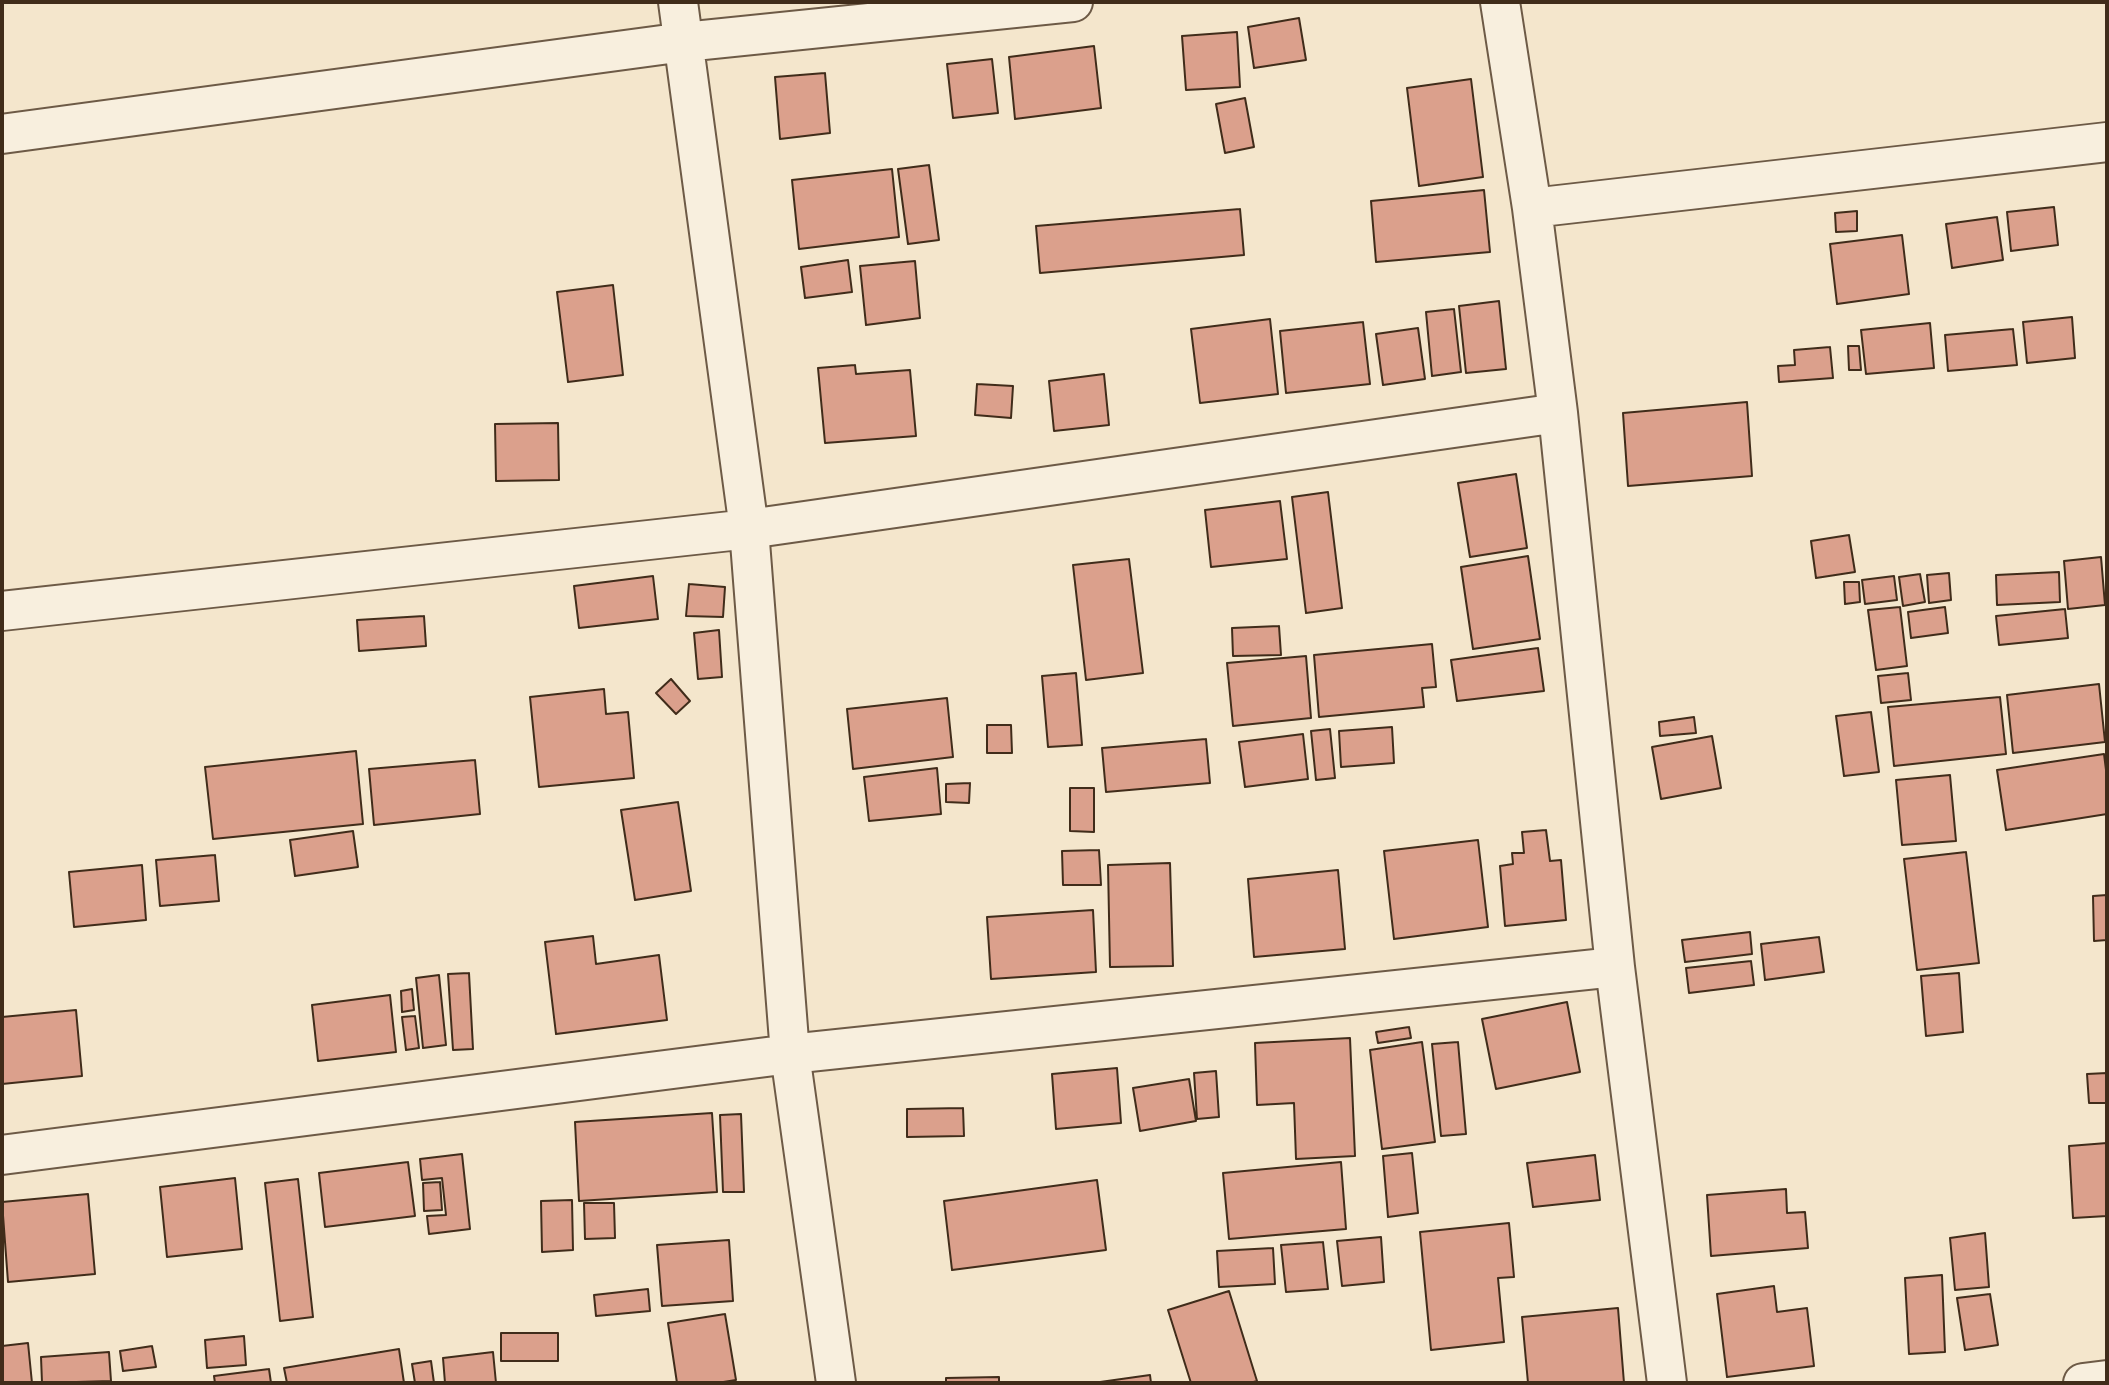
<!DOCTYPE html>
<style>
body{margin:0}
#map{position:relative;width:2109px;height:1385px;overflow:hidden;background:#f4e6cc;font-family:Alegreya,serif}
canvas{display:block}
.frame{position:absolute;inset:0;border:4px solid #402c1a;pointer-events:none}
</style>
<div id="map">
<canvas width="2109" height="1385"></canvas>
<div class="frame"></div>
</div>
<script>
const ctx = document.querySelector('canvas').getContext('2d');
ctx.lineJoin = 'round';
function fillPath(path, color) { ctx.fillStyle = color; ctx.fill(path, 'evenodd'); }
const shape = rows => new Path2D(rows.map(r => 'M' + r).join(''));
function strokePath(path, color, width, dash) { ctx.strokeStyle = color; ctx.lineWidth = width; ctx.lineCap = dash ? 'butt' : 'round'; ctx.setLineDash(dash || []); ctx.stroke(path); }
const building = shape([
 [1299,18,1306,60,1254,68,1248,27,1299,18],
 [1237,32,1240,87,1186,90,1182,36,1237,32],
 [1094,46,1101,108,1015,119,1009,57,1094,46],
 [992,59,998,113,953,118,947,64,992,59],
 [825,73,830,133,780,139,775,77,825,73],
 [1471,79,1483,177,1419,186,1407,88,1471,79],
 [1245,98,1254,147,1225,153,1216,104,1245,98],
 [929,165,939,240,908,244,898,169,929,165],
 [892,169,899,237,799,249,792,180,892,169],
 [1484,190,1490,252,1376,262,1371,201,1484,190],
 [2054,207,2058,245,2011,251,2007,212,2054,207],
 [1240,209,1244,255,1040,273,1036,226,1240,209],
 [1857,211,1857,231,1836,232,1835,213,1857,211],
 [1997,217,2003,260,1952,268,1946,224,1997,217],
 [1902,235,1909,294,1837,304,1830,244,1902,235],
 [848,260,852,292,805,298,801,267,848,260],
 [915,261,920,318,866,325,860,266,915,261],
 [613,285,623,375,568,382,557,292,613,285],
 [1499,301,1506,369,1466,373,1459,306,1499,301],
 [1454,309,1461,372,1432,376,1426,312,1454,309],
 [2072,317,2075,358,2027,363,2023,322,2072,317],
 [1270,319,1278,394,1200,403,1191,329,1270,319],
 [1363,322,1370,384,1286,393,1280,331,1363,322],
 [1930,323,1934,368,1866,374,1861,330,1930,323],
 [1418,328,1425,379,1383,385,1376,334,1418,328],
 [2013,329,2017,365,1948,371,1945,335,2013,329],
 [1848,346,1859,346,1861,370,1849,370,1848,346],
 [1830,347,1833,378,1779,382,1778,366,1795,365,1794,350,1830,347],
 [855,365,856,374,910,370,916,436,825,443,818,368,855,365],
 [1104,374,1109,425,1054,431,1049,381,1104,374],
 [977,384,1013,386,1011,418,975,415,977,384],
 [1747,402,1752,476,1628,486,1623,413,1747,402],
 [558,423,559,480,496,481,495,424,558,423],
 [1516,474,1527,548,1470,557,1458,483,1516,474],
 [1328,492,1342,608,1306,613,1292,497,1328,492],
 [1280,501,1287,559,1211,567,1205,510,1280,501],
 [1849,535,1855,572,1816,578,1811,541,1849,535],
 [1528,556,1540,639,1473,649,1461,567,1528,556],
 [2101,557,2105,605,2068,609,2064,561,2101,557],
 [1129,559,1143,673,1086,680,1073,565,1129,559],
 [2059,572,2060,602,1997,605,1996,575,2059,572],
 [1949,573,1951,600,1929,603,1927,575,1949,573],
 [1920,574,1925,602,1903,606,1899,577,1920,574],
 [653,576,658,619,579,628,574,586,653,576],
 [1894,576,1897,600,1865,604,1862,580,1894,576],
 [1844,582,1859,582,1860,602,1845,604,1844,582],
 [689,584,725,587,723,617,686,616,689,584],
 [1900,607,1907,666,1876,670,1868,610,1900,607],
 [1945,607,1948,633,1911,638,1908,612,1945,607],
 [2065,609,2068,638,1999,645,1996,616,2065,609],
 [424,616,426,646,359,651,357,620,424,616],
 [1279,626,1281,655,1233,656,1232,628,1279,626],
 [719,630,722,677,698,679,694,633,719,630],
 [1432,644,1436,687,1422,688,1424,707,1319,717,1314,655,1432,644],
 [1538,648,1544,691,1457,701,1451,660,1538,648],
 [1306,656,1311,718,1233,726,1227,663,1306,656],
 [1076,673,1082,745,1048,747,1042,676,1076,673],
 [1908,673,1911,700,1881,703,1878,676,1908,673],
 [671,679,690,701,676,714,656,693,671,679],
 [2099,684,2105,742,2013,753,2007,695,2099,684],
 [604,689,606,714,628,712,634,778,539,787,530,697,604,689],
 [2000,697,2006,754,1894,766,1888,707,2000,697],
 [947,698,953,757,853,769,847,709,947,698],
 [1871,712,1879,772,1844,776,1836,716,1871,712],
 [1694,717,1696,733,1660,736,1659,722,1694,717],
 [987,725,1011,725,1012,753,987,753,987,725],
 [1392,727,1394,763,1341,767,1339,731,1392,727],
 [1330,729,1335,778,1316,780,1311,731,1330,729],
 [1303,734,1308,779,1245,787,1239,742,1303,734],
 [1712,736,1721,788,1661,799,1652,747,1712,736],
 [1206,739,1210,783,1106,792,1102,748,1206,739],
 [356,751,363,824,213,839,205,767,356,751],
 [2104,754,2107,778,2107,814,2006,830,1997,770,2104,754],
 [475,760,480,814,374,825,369,769,475,760],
 [937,768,941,814,869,821,864,777,937,768],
 [1950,775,1956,841,1902,845,1896,780,1950,775],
 [970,783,969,803,946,802,946,784,970,783],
 [1070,788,1094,788,1094,832,1070,831,1070,788],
 [678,802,691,891,635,900,621,810,678,802],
 [1546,830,1550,861,1561,860,1566,920,1505,926,1500,866,1513,864,1512,853,1524,853,1522,832,1546,830],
 [353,831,358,867,295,876,290,840,353,831],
 [1478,840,1488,927,1394,939,1384,851,1478,840],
 [1099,850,1101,885,1063,885,1062,851,1099,850],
 [1966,852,1979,963,1917,970,1904,859,1966,852],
 [215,855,219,901,160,906,156,860,215,855],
 [1170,863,1173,966,1110,967,1108,865,1170,863],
 [142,865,146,920,74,927,69,872,142,865],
 [1338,870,1345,949,1254,957,1248,879,1338,870],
 [2107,895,2107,940,2094,941,2093,896,2107,895],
 [1093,910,1096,972,991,979,987,917,1093,910],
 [1750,932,1752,954,1685,962,1682,940,1750,932],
 [593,936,596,964,659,955,667,1020,556,1034,545,942,593,936],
 [1819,937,1824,972,1765,980,1761,944,1819,937],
 [1751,961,1754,985,1689,993,1686,968,1751,961],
 [469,973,473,1049,453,1050,448,974,469,973],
 [1959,973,1963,1032,1926,1036,1921,976,1959,973],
 [439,975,446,1045,423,1048,416,978,439,975],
 [412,989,414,1010,402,1012,401,991,412,989],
 [390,995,396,1052,318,1061,312,1005,390,995],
 [1567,1002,1580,1072,1496,1089,1482,1019,1567,1002],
 [76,1010,82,1076,2,1084,2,1017,76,1010],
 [415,1016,419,1048,406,1050,402,1017,415,1016],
 [1409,1027,1411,1038,1378,1043,1376,1032,1409,1027],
 [1350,1038,1355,1156,1296,1159,1294,1103,1257,1105,1255,1043,1350,1038],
 [1422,1042,1435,1142,1382,1149,1370,1050,1422,1042],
 [1458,1042,1466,1134,1441,1136,1432,1044,1458,1042],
 [1117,1068,1121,1123,1056,1129,1052,1074,1117,1068],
 [1216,1071,1219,1117,1197,1119,1194,1073,1216,1071],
 [2107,1073,2107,1103,2089,1103,2087,1074,2107,1073],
 [1189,1079,1196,1121,1140,1131,1133,1088,1189,1079],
 [963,1108,964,1136,907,1137,907,1109,963,1108],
 [712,1113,717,1192,579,1201,575,1122,712,1113],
 [741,1114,744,1192,723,1192,720,1115,741,1114],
 [2107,1143,2107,1216,2073,1218,2069,1146,2107,1143],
 [1412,1153,1418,1213,1388,1217,1383,1156,1412,1153],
 [462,1154,470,1229,429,1234,427,1216,446,1215,442,1178,422,1180,420,1159,462,1154],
 [1595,1155,1600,1200,1533,1207,1527,1163,1595,1155],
 [408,1162,415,1216,325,1227,319,1173,408,1162],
 [1341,1162,1346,1229,1229,1239,1223,1173,1341,1162],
 [235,1178,242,1249,167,1257,160,1187,235,1178],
 [298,1179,313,1317,280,1321,265,1183,298,1179],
 [1097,1180,1106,1250,952,1270,944,1201,1097,1180],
 [440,1182,442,1210,424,1211,423,1183,440,1182],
 [1786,1189,1787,1213,1805,1212,1808,1248,1711,1256,1707,1195,1786,1189],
 [88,1194,95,1274,8,1282,2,1202,88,1194],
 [572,1200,573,1250,542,1252,541,1201,572,1200],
 [584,1203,614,1203,615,1238,585,1239,584,1203],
 [1509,1223,1514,1277,1498,1278,1504,1342,1431,1350,1420,1232,1509,1223],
 [1985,1233,1989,1287,1955,1290,1950,1238,1985,1233],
 [1381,1237,1384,1282,1342,1286,1337,1241,1381,1237],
 [729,1240,733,1301,662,1306,657,1245,729,1240],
 [1323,1242,1328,1289,1286,1292,1281,1245,1323,1242],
 [1273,1248,1275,1284,1219,1287,1217,1251,1273,1248],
 [1942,1275,1945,1352,1909,1354,1905,1278,1942,1275],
 [1774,1286,1777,1312,1807,1308,1814,1366,1727,1377,1717,1294,1774,1286],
 [648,1289,650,1311,596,1316,594,1295,648,1289],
 [1229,1291,1257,1381,1250,1383,1191,1383,1168,1310,1229,1291],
 [1990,1294,1998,1345,1965,1350,1957,1298,1990,1294],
 [1618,1308,1624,1383,1528,1383,1522,1317,1618,1308],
 [725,1314,736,1380,717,1383,677,1383,668,1323,725,1314],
 [501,1333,558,1333,558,1361,501,1361,501,1333],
 [244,1336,246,1365,207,1368,205,1340,244,1336],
 [28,1343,32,1383,2,1383,2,1346,28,1343],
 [152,1346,156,1367,123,1371,120,1351,152,1346],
 [399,1349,404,1383,287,1383,284,1368,399,1349],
 [109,1352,111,1381,42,1383,41,1357,109,1352],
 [493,1352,496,1383,445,1383,443,1358,493,1352],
 [431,1361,434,1383,415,1383,412,1364,431,1361],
 [269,1369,271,1383,215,1383,214,1376,269,1369],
 [1150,1375,1151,1383,1093,1383,1150,1375],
 [999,1377,999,1383,946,1383,946,1378,999,1377]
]);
fillPath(building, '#dba08c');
strokePath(building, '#402c1a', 2);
const street = shape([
 [678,2,749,529,790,1054,836,1383],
 [1500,2,1532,208,1558,413,1615,967,1667,1383],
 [2,134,684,42,1073,2],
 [1532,208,2107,142],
 [2,611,749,529,1558,413],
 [2,1155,790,1054,1615,967],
 [2083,1383,2107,1380]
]);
strokePath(street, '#6d5a46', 42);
strokePath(street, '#f8efde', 38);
</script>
